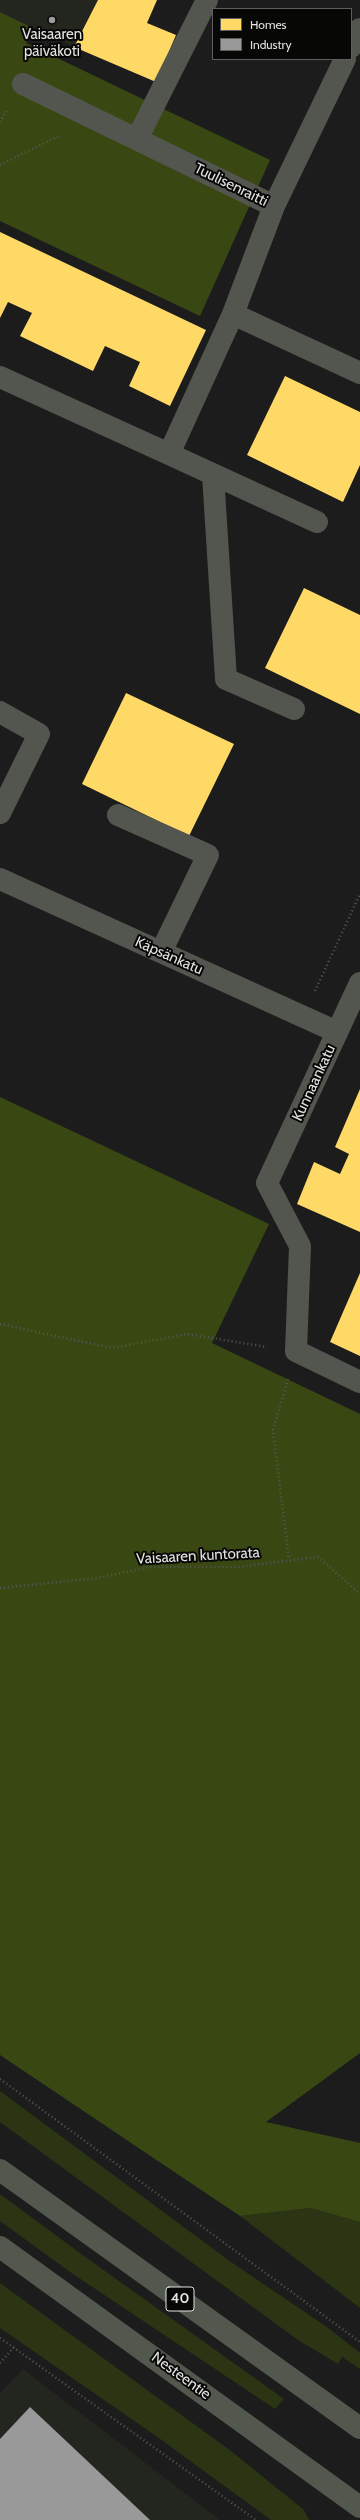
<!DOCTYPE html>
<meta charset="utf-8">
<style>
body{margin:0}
#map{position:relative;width:360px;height:2520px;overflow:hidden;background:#1c1c1c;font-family:Cabin,sans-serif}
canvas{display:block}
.legend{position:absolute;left:212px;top:8px;width:140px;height:52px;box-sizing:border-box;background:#070706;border:1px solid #5f5f5e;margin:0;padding:5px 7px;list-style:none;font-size:12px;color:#e2e3e1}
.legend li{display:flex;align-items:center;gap:8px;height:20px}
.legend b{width:20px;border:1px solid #5f5f5e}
</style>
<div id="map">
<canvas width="360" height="2520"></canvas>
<ul class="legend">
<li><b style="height:11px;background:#ffd966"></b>Homes</li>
<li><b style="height:11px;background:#999"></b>Industry</li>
</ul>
</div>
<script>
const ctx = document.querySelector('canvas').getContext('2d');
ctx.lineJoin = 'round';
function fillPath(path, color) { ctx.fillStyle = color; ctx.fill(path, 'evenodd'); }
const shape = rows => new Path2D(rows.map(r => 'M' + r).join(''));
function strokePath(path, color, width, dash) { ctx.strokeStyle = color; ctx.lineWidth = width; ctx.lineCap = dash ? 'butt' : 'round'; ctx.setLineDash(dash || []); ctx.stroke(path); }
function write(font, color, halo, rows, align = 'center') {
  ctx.font = font + ' Cabin,sans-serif'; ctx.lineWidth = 4; ctx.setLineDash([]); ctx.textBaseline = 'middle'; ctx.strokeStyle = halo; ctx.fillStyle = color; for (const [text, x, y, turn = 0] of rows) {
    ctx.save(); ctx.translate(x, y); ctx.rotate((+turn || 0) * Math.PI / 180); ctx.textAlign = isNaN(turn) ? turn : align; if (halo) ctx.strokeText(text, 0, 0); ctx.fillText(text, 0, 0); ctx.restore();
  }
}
fillPath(shape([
 [0,0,98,0,74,47,0,12],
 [23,2369,220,2520,0,2520,0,2393]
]), '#23261f');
fillPath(shape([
 [0,2091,231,2262,327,2327,360,2353,360,2369,342,2357,338,2364,298,2340,0,2122],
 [0,2194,84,2256,284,2399,275,2409,70,2272,0,2221],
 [310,2208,360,2222,360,2308,240,2216],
 [0,2283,231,2451,304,2510,309,2520,271,2520,156,2436,0,2328]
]), '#2b3513');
fillPath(shape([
 [0,12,33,28,26,43,270,160,200,316,0,221],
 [0,1097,269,1224,212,1343,360,1414,360,2053,266,2122,360,2143,360,2222,310,2208,240,2216,0,2055]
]), '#394813');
fillPath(shape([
 [98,0,157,0,147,23,176,35,156,82,74,47],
 [0,232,206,330,170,406,129,386,140,362,105,346,93,371,20,336,32,313,8,302,0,318],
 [285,376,360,412,360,465,343,502,247,455],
 [304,588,360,615,360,714,265,668],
 [126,693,234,744,189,836,82,784],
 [360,1089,360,1232,297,1204,314,1162,340,1174,349,1154,335,1147],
 [360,1273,360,1356,330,1342]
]), '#ffd966');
fillPath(shape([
 [30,2407,150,2520,0,2520,0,2439]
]), '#999');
strokePath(shape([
 [0,122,8,108],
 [0,165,61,135],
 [315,991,360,894],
 [0,1324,112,1348,187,1334,267,1347],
 [288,1379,273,1430,289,1560],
 [0,1588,97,1578,150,1567,239,1567,318,1557,360,1594],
 [0,2079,360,2342],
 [0,2338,256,2520],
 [0,2363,14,2347]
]), '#575854', 2.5, [1, 3]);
strokePath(shape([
 [351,47,360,29],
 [345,59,274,206,233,314,360,373],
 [23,84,274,206],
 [137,139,207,0],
 [0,377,169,454,233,314],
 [169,454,317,522],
 [213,475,226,679,294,709],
 [0,712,39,734,0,813],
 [118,815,208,855,161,952],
 [0,879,337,1032],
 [360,983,267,1183,300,1246,296,1351,360,1382]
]), '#53564f', 22);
strokePath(shape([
 [0,2170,360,2428],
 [0,2247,360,2507]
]), '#53584f', 22);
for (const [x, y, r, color] of [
 [52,20,4,"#9d9d9c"]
]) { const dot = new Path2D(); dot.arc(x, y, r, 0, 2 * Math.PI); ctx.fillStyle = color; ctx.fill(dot); strokePath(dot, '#070706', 1.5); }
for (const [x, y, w] of [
 [180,2299,28]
]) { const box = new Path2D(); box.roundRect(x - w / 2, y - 12, w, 24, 3); ctx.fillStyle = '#070706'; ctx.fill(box); strokePath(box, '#e2e3e1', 1); }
write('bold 14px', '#e2e3e1', null, [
 ["40",180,2299]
]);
write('15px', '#e2e3e1', '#070706', [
 ["Vaisaaren",52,35],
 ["päiväkoti",52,52]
]);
write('15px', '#e2e3e1', '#070706', [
 ["Tuulisenraitti",231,185,26],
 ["Käpsänkatu",169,956,24],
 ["Kunnaankatu",314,1083,-65],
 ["Vaisaaren kuntorata",198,1556,-3],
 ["Nesteentie",181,2376,36]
]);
</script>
